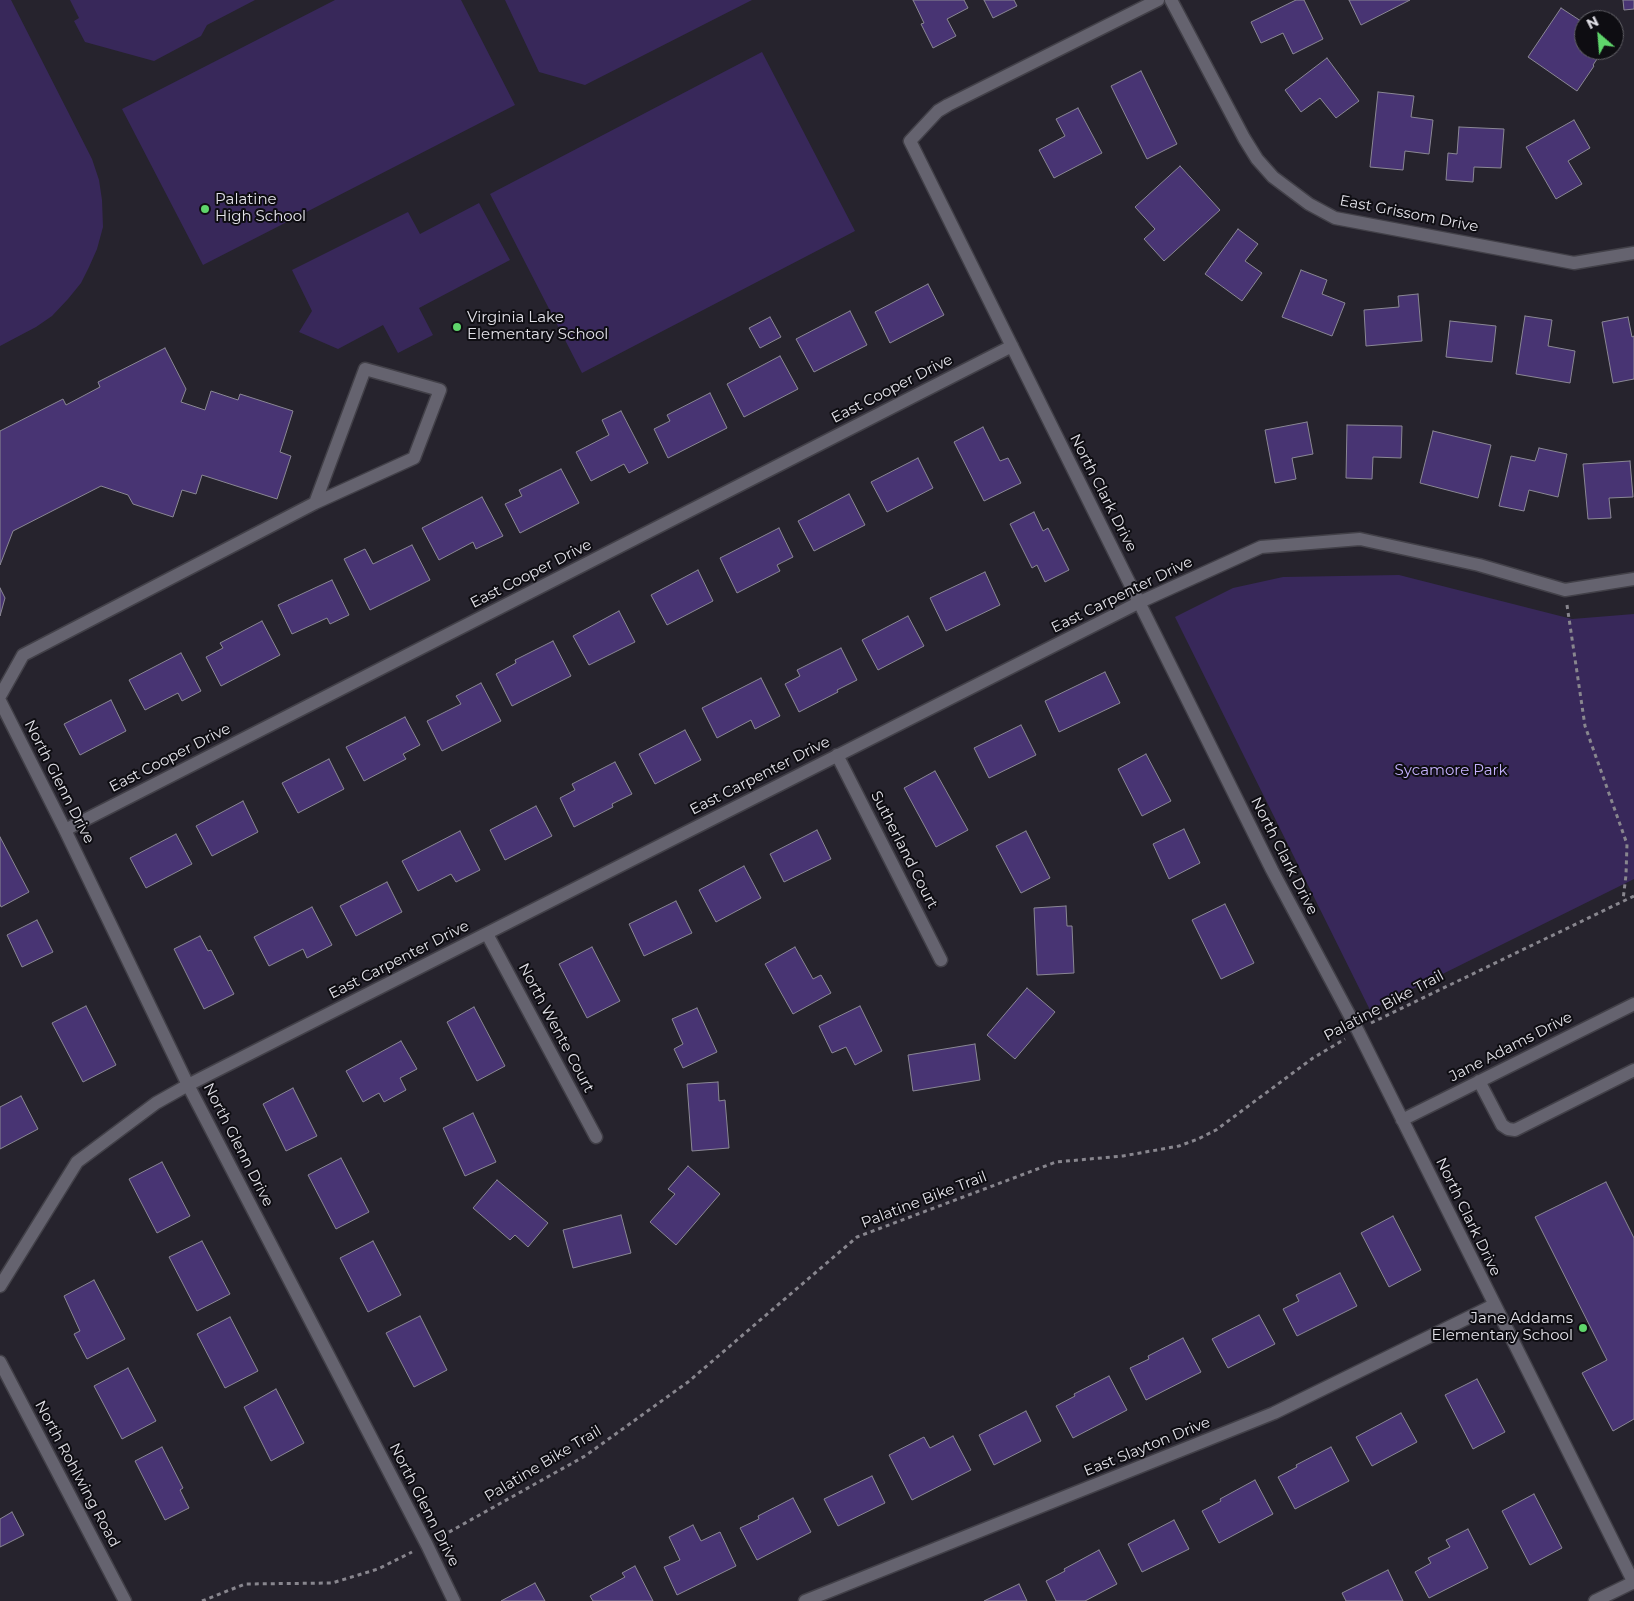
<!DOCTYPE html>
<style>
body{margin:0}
#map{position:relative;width:1634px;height:1601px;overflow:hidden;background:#26232d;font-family:Montserrat,sans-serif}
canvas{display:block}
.north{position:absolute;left:1574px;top:10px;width:50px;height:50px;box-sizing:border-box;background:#0e0d12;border:1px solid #636268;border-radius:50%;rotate:333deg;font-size:14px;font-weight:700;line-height:20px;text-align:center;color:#e2e1e8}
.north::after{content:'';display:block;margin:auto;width:18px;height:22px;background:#5fd56b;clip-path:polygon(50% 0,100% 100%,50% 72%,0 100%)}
</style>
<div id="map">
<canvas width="1634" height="1601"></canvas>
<div class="north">N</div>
</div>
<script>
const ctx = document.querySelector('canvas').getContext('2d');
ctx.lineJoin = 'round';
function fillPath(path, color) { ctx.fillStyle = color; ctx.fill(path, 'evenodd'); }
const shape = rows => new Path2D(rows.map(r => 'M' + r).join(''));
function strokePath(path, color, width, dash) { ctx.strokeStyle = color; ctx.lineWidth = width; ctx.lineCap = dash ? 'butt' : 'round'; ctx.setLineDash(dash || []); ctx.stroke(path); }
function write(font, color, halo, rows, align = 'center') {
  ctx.font = font + ' Montserrat,sans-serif'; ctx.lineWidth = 4; ctx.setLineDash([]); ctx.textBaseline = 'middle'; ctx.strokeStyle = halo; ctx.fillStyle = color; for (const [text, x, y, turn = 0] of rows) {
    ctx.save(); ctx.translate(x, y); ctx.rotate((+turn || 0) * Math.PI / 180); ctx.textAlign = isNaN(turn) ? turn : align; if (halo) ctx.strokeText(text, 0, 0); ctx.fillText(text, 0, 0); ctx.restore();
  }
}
fillPath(shape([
 [0,0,11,0,92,159,99,180,102,200,103,227,97,249,89,267,81,283,68,299,52,316,36,327,0,346],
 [70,0,255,0,207,25,201,36,154,61,85,42,74,21,79,18],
 [335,0,461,0,515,105,203,265,122,109],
 [505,0,752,0,585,85,539,72],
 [762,52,855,231,582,373,490,194],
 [479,203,510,260,419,308,433,335,398,353,383,325,338,349,299,332,312,311,292,270,408,212,420,234],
 [1399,575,1572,619,1634,614,1634,879,1370,1010,1175,617,1233,588,1283,577]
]), '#38285a');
const building = shape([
 [913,0,964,0,968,8,947,19,956,36,933,48,921,24,924,23,913,0],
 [984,0,1014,0,1017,6,993,18,984,0],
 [1296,0,1304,0,1323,39,1293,54,1283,33,1261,43,1251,22,1296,0],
 [1349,0,1410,0,1361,25,1349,0],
 [1623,0,1634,0,1634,9,1624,10,1623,0],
 [1561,8,1584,23,1584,50,1603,50,1593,65,1594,66,1577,91,1528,57,1561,8],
 [1327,58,1359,101,1336,118,1320,98,1301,112,1285,90,1327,58],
 [1141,71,1177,144,1147,159,1111,86,1141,71],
 [1378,92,1414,96,1411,117,1433,120,1429,154,1405,151,1403,170,1370,167,1378,92],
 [1078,108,1102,153,1054,178,1039,150,1065,136,1056,119,1078,108],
 [1574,120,1590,148,1568,161,1582,184,1556,199,1526,147,1574,120],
 [1459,127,1504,129,1501,168,1474,167,1473,182,1446,180,1448,153,1457,154,1459,127],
 [1180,166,1220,210,1164,261,1144,239,1155,229,1135,207,1180,166],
 [1238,229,1258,244,1245,261,1262,273,1242,301,1205,274,1238,229],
 [1301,270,1327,280,1322,294,1345,303,1332,336,1282,317,1301,270],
 [928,284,944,315,890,343,875,312,928,284],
 [1418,294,1422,341,1366,346,1364,310,1399,307,1398,296,1418,294],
 [850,311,867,345,814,372,796,339,850,311],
 [1525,316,1552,320,1548,346,1575,351,1570,383,1516,374,1525,316],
 [770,317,781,337,760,348,749,328,770,317],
 [1628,317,1632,337,1634,336,1634,379,1613,383,1602,322,1628,317],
 [1450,321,1496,326,1492,362,1446,357,1450,321],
 [165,348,186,389,181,402,205,410,211,391,238,400,240,394,293,411,280,452,291,456,277,499,202,475,196,494,182,490,173,517,133,504,128,495,101,486,13,531,0,565,0,431,63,399,66,405,100,387,98,382,165,348],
 [780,356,798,389,744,417,727,384,780,356],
 [710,393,727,428,668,458,654,429,670,421,667,415,710,393],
 [621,411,648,463,629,473,624,464,591,481,576,452,609,435,602,420,621,411],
 [1307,422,1313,454,1292,458,1296,479,1275,483,1265,430,1307,422],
 [1347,425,1402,426,1401,458,1373,457,1372,479,1346,478,1347,425],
 [983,427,1000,461,1008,458,1021,483,984,501,954,442,983,427],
 [1433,431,1491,445,1478,498,1420,483,1433,431],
 [1539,448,1567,454,1558,497,1529,490,1524,511,1499,506,1511,456,1535,461,1539,448],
 [918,458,933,488,887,512,871,482,918,458],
 [1630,461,1633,497,1609,498,1611,518,1588,519,1583,464,1630,461],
 [561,469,579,503,520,533,505,504,522,496,519,490,561,469],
 [849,494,865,525,814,551,798,521,849,494],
 [482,497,503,536,476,549,473,542,439,560,422,528,482,497],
 [1034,512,1043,531,1048,528,1069,570,1045,582,1037,565,1032,568,1010,524,1034,512],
 [779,528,793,557,777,565,780,571,737,593,720,558,779,528],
 [412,545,430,580,370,610,344,559,365,549,373,564,412,545],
 [698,570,713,601,667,625,651,595,698,570],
 [985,572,1000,605,946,631,930,598,985,572],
 [332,580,349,615,330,624,327,618,292,634,278,605,332,580],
 [0,588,5,598,0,616,0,588],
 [619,611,635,642,589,665,573,636,619,611],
 [908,616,924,646,878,670,862,640,908,616],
 [262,621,280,655,221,686,206,657,223,648,220,643,262,621],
 [553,641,571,676,512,706,496,674,516,663,515,660,553,641],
 [841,648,857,680,837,690,838,692,799,712,785,684,800,676,797,670,841,648],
 [181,653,201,691,182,701,178,693,145,710,129,680,181,653],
 [1105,672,1120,703,1059,732,1045,701,1105,672],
 [761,678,780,716,755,729,751,720,717,738,702,708,761,678],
 [481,683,501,721,442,751,427,721,461,704,456,696,481,683],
 [111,700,126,731,80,755,64,724,111,700],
 [405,717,420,745,403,754,406,759,364,781,346,747,405,717],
 [1021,725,1036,755,989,778,974,748,1021,725],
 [685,730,701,760,655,784,639,754,685,730],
 [1146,754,1171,801,1142,816,1118,769,1146,754],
 [329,759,344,789,298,813,282,783,329,759],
 [615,762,632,794,612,804,613,807,574,827,560,798,575,790,572,784,615,762],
 [935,771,968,830,936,847,904,788,935,771],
 [243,801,258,832,212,856,196,826,243,801],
 [536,806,552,836,505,860,490,830,536,806],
 [1184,829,1200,863,1169,879,1153,844,1184,829],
 [817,830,831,859,784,882,770,854,817,830],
 [460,831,480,870,456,882,451,874,418,891,402,861,460,831],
 [1026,831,1050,878,1021,893,996,846,1026,831],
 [176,834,192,864,146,888,130,858,176,834],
 [0,837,29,892,1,907,0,904,0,837],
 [744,866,761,898,716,922,699,890,744,866],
 [387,882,402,912,356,936,340,906,387,882],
 [676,901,692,933,644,956,629,924,676,901],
 [1225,904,1254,963,1221,979,1192,920,1225,904],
 [1066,906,1067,926,1072,926,1074,973,1037,975,1034,908,1066,906],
 [312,907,332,945,307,958,303,949,269,966,254,937,312,907],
 [37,920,53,952,22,967,7,935,37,920],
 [200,936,208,951,211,950,234,994,204,1009,174,949,200,936],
 [592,947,620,1001,587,1018,559,964,592,947],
 [795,947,813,979,821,975,831,993,793,1014,765,964,795,947],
 [1027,988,1055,1012,1015,1059,987,1035,1027,988],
 [86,1006,116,1065,83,1082,52,1023,86,1006],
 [860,1006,882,1051,855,1065,846,1047,832,1053,819,1026,860,1006],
 [474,1007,505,1066,477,1081,447,1022,474,1007],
 [697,1008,717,1052,683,1068,674,1049,683,1044,672,1019,697,1008],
 [401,1041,417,1069,400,1078,406,1090,384,1102,379,1093,363,1102,346,1071,401,1041],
 [975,1044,980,1080,913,1091,908,1055,975,1044],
 [718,1082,719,1101,725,1100,729,1148,692,1151,687,1084,718,1082],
 [293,1088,317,1136,286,1151,263,1104,293,1088],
 [21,1096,38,1129,0,1149,0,1107,21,1096],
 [473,1113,496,1162,465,1176,443,1128,473,1113],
 [341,1158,369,1212,336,1229,308,1175,341,1158],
 [162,1162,190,1216,157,1233,129,1179,162,1162],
 [688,1166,720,1194,676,1245,650,1222,675,1194,668,1189,688,1166],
 [497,1180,548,1223,528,1247,515,1235,510,1240,473,1208,497,1180],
 [1606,1182,1634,1238,1634,1419,1613,1431,1582,1373,1607,1360,1535,1217,1606,1182],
 [621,1215,631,1253,573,1268,563,1230,621,1215],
 [1393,1216,1421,1270,1389,1287,1361,1233,1393,1216],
 [202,1241,230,1294,197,1311,169,1257,202,1241],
 [373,1241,401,1295,368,1312,340,1258,373,1241],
 [1340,1273,1357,1306,1297,1336,1283,1309,1299,1301,1296,1295,1340,1273],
 [94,1280,125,1339,87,1359,74,1334,80,1331,64,1296,94,1280],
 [1259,1315,1275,1344,1228,1368,1212,1339,1259,1315],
 [420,1316,447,1370,414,1387,386,1333,420,1316],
 [230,1317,258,1371,225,1388,197,1334,230,1317],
 [1183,1338,1201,1372,1146,1400,1130,1368,1149,1359,1148,1356,1183,1338],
 [128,1368,156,1421,122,1439,94,1386,128,1368],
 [1109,1376,1127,1410,1073,1438,1056,1406,1075,1396,1074,1394,1109,1376],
 [1477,1379,1505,1432,1473,1449,1445,1395,1477,1379],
 [276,1389,304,1443,271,1461,244,1407,276,1389],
 [1026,1411,1041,1441,994,1465,979,1435,1026,1411],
 [1401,1413,1417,1442,1372,1466,1356,1437,1401,1413],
 [953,1436,971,1470,912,1500,889,1455,924,1437,930,1448,953,1436],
 [162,1447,183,1488,180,1490,189,1508,165,1520,135,1461,162,1447],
 [1331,1447,1349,1481,1295,1509,1278,1477,1297,1467,1296,1465,1331,1447],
 [872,1476,885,1503,838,1526,824,1499,872,1476],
 [1255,1480,1273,1514,1219,1543,1202,1511,1221,1501,1220,1499,1255,1480],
 [1534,1494,1562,1548,1530,1565,1502,1511,1534,1494],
 [793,1498,811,1532,757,1560,740,1528,759,1519,758,1516,793,1498],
 [12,1512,24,1535,0,1547,0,1519,12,1512],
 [1174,1520,1189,1549,1142,1572,1128,1544,1174,1520],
 [693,1525,701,1541,720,1532,736,1566,677,1595,664,1567,680,1560,669,1537,693,1525],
 [1468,1529,1488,1568,1429,1598,1415,1572,1431,1563,1428,1558,1450,1547,1446,1540,1468,1529],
 [1099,1550,1117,1584,1085,1601,1056,1601,1046,1581,1065,1571,1064,1569,1099,1550],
 [635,1566,653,1601,593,1601,590,1596,625,1577,622,1573,635,1566],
 [1388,1570,1403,1601,1346,1601,1342,1593,1388,1570],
 [535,1583,545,1601,501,1601,535,1583],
 [1019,1584,1027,1601,984,1601,1019,1584]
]);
fillPath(building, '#483473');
strokePath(building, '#8a8794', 1);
const minor = shape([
 [1158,0,948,105,938,111,910,141,1272,870,1358,1031,1634,1583],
 [1171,0,1244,138,1257,159,1273,177,1309,204,1335,218,1574,263,1634,253],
 [0,696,23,655,315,503,414,458,440,390,365,369,315,503],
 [0,701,65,830,188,1085,427,1545,454,1601],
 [837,755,941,960],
 [65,830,1012,346],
 [487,934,596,1137],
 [1479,1081,1502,1125,1508,1129,1515,1130,1634,1070],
 [1402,1120,1634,1004],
 [0,1286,77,1162,156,1103,188,1085,1140,602,1261,547,1360,539,1479,565,1565,590,1634,579],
 [0,1362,125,1601],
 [805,1601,1274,1413,1494,1305],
 [1595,1601,1634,1582]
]);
strokePath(minor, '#424048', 15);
strokePath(shape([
 [1567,605,1585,726,1627,844,1626,875,1623,900],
 [1371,1023,1634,896],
 [442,1536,585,1456,688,1382,857,1237,1056,1162,1123,1156,1179,1146,1198,1139,1216,1130,1313,1058,1345,1039],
 [202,1601,245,1584,332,1583,378,1569,412,1552]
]), '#88868e', 3, [4, 4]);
strokePath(minor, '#65636f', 12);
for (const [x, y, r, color] of [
 [205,209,5,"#5fd56b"],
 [457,327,5,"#5fd56b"],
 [1583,1328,5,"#5fd56b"]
]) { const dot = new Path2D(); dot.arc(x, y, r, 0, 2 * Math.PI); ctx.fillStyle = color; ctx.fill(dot); strokePath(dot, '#0e0d12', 2); }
write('15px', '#e2e1e8', '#0e0d12', [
 ["Palatine",215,200],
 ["High School",215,217],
 ["Virginia Lake",467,318],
 ["Elementary School",467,335],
 ["Jane Addams",1573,1319,"right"],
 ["Elementary School",1573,1336,"right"]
], 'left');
write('15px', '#e2e1e8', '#0e0d12', [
 ["East Grissom Drive",1409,214,11],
 ["East Cooper Drive",892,389,-27],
 ["North Clark Drive",1103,493,63],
 ["East Cooper Drive",531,574,-27],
 ["East Carpenter Drive",1122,595,-26],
 ["East Cooper Drive",170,758,-27],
 ["East Carpenter Drive",760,776,-27],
 ["North Glenn Drive",59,782,63],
 ["Sutherland Court",904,850,63],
 ["North Clark Drive",1284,856,63],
 ["East Carpenter Drive",399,960,-27],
 ["Palatine Bike Trail",1384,1006,-28],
 ["North Wente Court",556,1028,62],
 ["Jane Adams Drive",1511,1047,-27],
 ["North Glenn Drive",238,1145,63],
 ["Palatine Bike Trail",924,1200,-21],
 ["North Clark Drive",1468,1217,64],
 ["East Slayton Drive",1147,1447,-22],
 ["Palatine Bike Trail",543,1464,-31],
 ["North Rohlwing Road",77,1474,62],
 ["North Glenn Drive",424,1505,63]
]);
write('15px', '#c5b1fd', '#0e0d12', [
 ["Sycamore Park",1451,771]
]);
</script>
